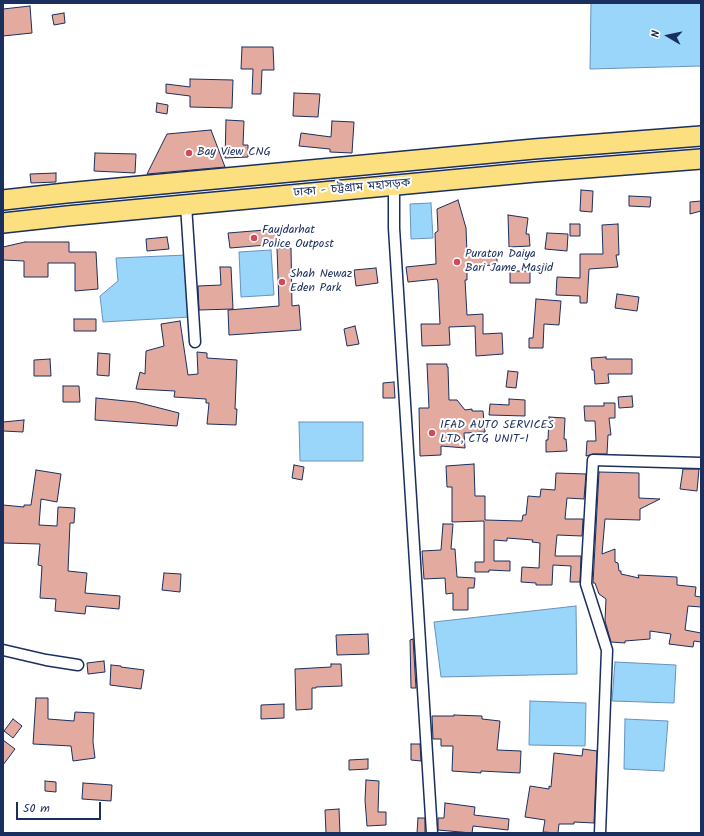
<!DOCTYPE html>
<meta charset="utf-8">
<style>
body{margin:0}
#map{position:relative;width:704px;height:836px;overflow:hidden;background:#fff;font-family:Kalam,sans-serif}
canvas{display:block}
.frame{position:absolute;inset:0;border:4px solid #1b2f5e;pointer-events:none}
.north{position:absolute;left:648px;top:16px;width:40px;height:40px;-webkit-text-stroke:3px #fff;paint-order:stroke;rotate:279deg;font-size:11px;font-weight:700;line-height:16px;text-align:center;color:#1b2f5e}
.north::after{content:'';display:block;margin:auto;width:14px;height:18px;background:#1b2f5e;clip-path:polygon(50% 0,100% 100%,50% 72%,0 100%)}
.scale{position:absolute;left:16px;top:802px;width:85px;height:18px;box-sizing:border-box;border:2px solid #1b2f5e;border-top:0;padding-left:5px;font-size:12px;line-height:14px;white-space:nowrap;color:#1b2f5e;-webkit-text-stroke:3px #fff;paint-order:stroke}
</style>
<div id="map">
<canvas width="704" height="836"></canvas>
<div class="frame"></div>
<div class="north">N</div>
<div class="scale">50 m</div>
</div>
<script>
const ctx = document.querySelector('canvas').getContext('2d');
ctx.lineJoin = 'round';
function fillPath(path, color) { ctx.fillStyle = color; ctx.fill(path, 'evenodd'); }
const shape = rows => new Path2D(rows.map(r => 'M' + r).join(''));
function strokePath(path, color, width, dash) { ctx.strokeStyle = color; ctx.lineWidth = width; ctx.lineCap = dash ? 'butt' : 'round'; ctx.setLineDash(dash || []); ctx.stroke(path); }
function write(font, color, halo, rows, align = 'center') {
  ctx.font = font + ' Kalam,"Noto Sans Bengali",sans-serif'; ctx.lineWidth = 4; ctx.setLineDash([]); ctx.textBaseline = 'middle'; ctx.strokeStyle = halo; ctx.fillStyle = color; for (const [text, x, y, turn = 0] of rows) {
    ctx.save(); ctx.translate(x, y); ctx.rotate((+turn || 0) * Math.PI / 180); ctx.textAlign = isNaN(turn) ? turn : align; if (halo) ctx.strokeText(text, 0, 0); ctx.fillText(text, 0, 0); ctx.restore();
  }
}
const water = shape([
 [591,3,701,3,701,66,590,69,591,3],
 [431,203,433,238,411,239,410,204,431,203],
 [271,250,274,295,241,297,239,252,271,250],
 [187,255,190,317,103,322,100,296,118,281,116,258,187,255],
 [299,422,363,422,363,461,300,461,299,422],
 [576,606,577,674,441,677,434,622,576,606],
 [615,662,676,665,674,703,612,701,615,662],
 [530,701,586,703,585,746,529,745,530,701],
 [625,719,668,721,664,771,624,769,625,719]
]);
fillPath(water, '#9ad5fa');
strokePath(water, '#6793bc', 1);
const building = shape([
 [30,6,32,33,3,36,3,9,30,6],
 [64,13,65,23,54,25,52,15,64,13],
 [242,47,273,47,274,70,262,70,261,94,252,94,253,69,241,69,242,47],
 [190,79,233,80,232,108,190,107,190,96,166,93,166,84,190,87,190,79],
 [294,93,320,94,318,117,293,116,294,93],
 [157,103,168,105,167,114,156,112,157,103],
 [226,120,244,121,243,145,248,145,248,157,225,158,226,120],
 [332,121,354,122,352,153,330,152,330,149,299,146,301,133,331,137,332,121],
 [211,130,225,167,147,174,167,134,211,130],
 [95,153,136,154,135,173,94,171,95,153],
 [56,173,56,182,31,183,30,174,56,173],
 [581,190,593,191,592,212,580,211,581,190],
 [629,196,651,197,650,207,629,206,629,196],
 [458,200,466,228,467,253,497,253,497,265,467,266,467,280,465,280,467,315,483,314,483,334,502,333,503,354,476,356,475,326,449,327,450,345,422,346,421,324,440,324,438,283,437,279,408,282,406,267,436,264,435,233,438,231,437,209,458,200],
 [701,201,701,211,690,214,690,202,701,201],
 [508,215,528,218,526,234,529,234,530,246,509,247,508,215],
 [570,224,580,224,580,236,570,236,570,224],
 [618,224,619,255,616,255,618,267,589,269,587,303,580,303,580,296,556,295,557,277,580,278,580,254,603,254,602,225,618,224],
 [278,229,279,244,230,248,228,233,278,229],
 [547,233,568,234,567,251,545,249,547,233],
 [167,237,169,249,147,251,146,239,167,237],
 [25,242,69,242,69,252,96,252,98,289,75,291,75,263,48,263,48,277,24,277,24,261,3,260,3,247,25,242],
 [277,248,291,248,292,306,299,305,301,330,229,335,228,310,279,306,277,248],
 [220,267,231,267,233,309,199,310,198,286,221,285,220,267],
 [376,268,378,283,356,286,354,270,376,268],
 [510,271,530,271,530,283,510,283,510,271],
 [617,294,639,297,637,311,615,308,617,294],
 [536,299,561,301,559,325,544,324,543,348,529,348,529,338,533,338,536,299],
 [74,319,96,319,96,331,74,331,74,319],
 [180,321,188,375,198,374,197,352,207,353,207,358,237,360,235,409,237,409,236,425,207,424,209,403,206,403,206,399,174,397,175,391,136,389,140,372,145,374,146,351,164,346,161,324,180,321],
 [355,326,359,344,347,346,344,329,355,326],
 [98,353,110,354,109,376,97,375,98,353],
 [606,357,606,359,632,359,632,374,608,374,609,383,595,384,594,370,592,370,591,358,606,357],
 [50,359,51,376,34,376,34,360,50,359],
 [427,364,447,364,447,367,448,367,449,400,457,400,465,410,472,409,472,411,483,411,485,432,464,433,465,448,441,446,441,455,420,456,419,408,429,408,427,364],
 [508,371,518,372,516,388,506,387,508,371],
 [394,382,395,398,383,398,383,383,394,382],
 [63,386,79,386,80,402,63,402,63,386],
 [632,396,633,407,619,408,618,397,632,396],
 [96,398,136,402,179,413,177,426,95,420,96,398],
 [509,399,525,400,525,416,489,415,490,404,509,405,509,399],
 [604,403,615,403,615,418,609,418,611,435,608,435,607,454,593,454,586,456,587,441,596,441,595,421,585,421,584,406,604,406,604,403],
 [549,417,565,418,564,439,566,439,567,451,546,452,546,440,548,440,549,417],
 [24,420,23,432,3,431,3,422,24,420],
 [474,464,475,496,485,496,485,520,522,521,523,515,526,515,528,496,540,497,541,489,555,490,556,473,586,474,584,499,567,498,565,519,583,519,582,536,557,535,555,556,581,556,580,582,570,582,571,566,553,565,552,585,536,585,536,583,521,582,522,567,539,568,540,543,532,542,533,540,507,538,507,541,494,540,494,561,510,561,510,571,489,570,489,572,475,572,475,562,484,562,484,521,452,522,452,487,447,487,446,466,474,464],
 [294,465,304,467,302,480,292,478,294,465],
 [683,469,699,469,697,491,680,489,683,469],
 [36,470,61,474,57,502,41,499,39,525,57,526,58,507,75,508,74,523,70,523,68,571,87,573,85,593,120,596,119,609,86,606,85,614,55,611,56,599,40,598,42,566,38,565,40,544,3,543,3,505,24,507,24,505,31,505,36,470],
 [599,472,639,473,639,498,660,499,640,509,640,520,605,519,602,554,615,549,615,562,618,563,619,571,621,571,621,574,639,578,638,575,677,577,677,585,696,587,695,596,701,597,701,607,688,606,685,630,701,633,701,642,694,641,693,647,669,644,671,634,650,631,650,639,625,641,625,643,611,642,605,621,606,599,599,594,595,583,593,583,599,472],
 [443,524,453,524,451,549,455,549,457,577,475,578,474,588,468,588,468,610,453,610,453,593,446,594,445,578,424,579,422,551,441,550,443,524],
 [164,573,181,574,180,592,162,590,164,573],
 [368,634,369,654,337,655,336,635,368,634],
 [413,639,416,688,411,688,410,640,413,639],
 [104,661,105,672,88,674,87,663,104,661],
 [331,664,341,664,342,686,316,687,316,688,312,688,312,709,296,710,295,669,331,667,331,664],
 [111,665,121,666,121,667,144,670,141,689,110,685,111,665],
 [36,698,48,698,48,719,74,721,75,712,94,713,93,742,95,758,73,761,71,746,33,744,36,698],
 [284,704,284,718,261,719,261,705,284,704],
 [454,715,482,716,482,719,500,721,497,750,521,751,520,773,481,771,481,773,452,771,453,746,441,746,441,739,433,739,432,716,454,716,454,715],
 [13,719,22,726,13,738,4,731,13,719],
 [3,740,15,749,3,765,3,740],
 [411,744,420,744,421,761,411,760,411,744],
 [583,749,597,751,594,823,574,822,574,824,559,824,558,833,543,832,545,820,525,817,530,786,549,789,549,786,551,787,554,753,582,756,583,749],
 [368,759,368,769,349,770,349,760,368,759],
 [366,780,379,781,378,812,386,812,386,825,367,826,365,800,366,780],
 [45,781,56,782,56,792,45,791,45,781],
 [83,783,112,785,111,801,82,799,83,783],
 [445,803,475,807,474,815,509,819,508,830,473,826,472,833,438,830,438,818,444,818,445,803],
 [339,809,340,833,326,833,325,810,339,809],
 [418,818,425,818,425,833,417,833,418,818]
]);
fillPath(building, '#e3aa9f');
strokePath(building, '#1b2f5e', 1);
const street = shape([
 [394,186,394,228,432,833],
 [186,205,195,342],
 [3,650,46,660,78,665],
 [600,833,607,650,586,584,593,460,701,463]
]);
const highway = shape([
 [3,200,66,193,534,149,701,136],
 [3,223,67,216,535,172,701,159]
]);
strokePath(street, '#1b2f5e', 13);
strokePath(highway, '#1b2f5e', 22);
strokePath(street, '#fff', 10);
strokePath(highway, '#fce080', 19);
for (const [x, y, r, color] of [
 [189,153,4,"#d1495b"],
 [254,238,4,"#d1495b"],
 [457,262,4,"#d1495b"],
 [282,282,4,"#d1495b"],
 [432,433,4,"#d1495b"]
]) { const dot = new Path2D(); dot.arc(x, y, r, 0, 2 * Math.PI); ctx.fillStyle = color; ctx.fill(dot); strokePath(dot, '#fff', 1.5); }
write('12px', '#1b2f5e', '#fff', [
 ["Bay View CNG",197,153],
 ["Faujdarhat",262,231],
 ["Police Outpost",262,245],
 ["Puraton Daiya",465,255],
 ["Bari Jame Masjid",465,269],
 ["Shah Newaz",290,275],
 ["Eden Park",290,289],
 ["IFAD AUTO SERVICES",440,426],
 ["LTD, CTG UNIT-1",440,440]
], 'left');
write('12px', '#1b2f5e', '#fff', [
 ["ঢাকা - চট্টগ্রাম মহাসড়ক",352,189,-5]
]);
</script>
